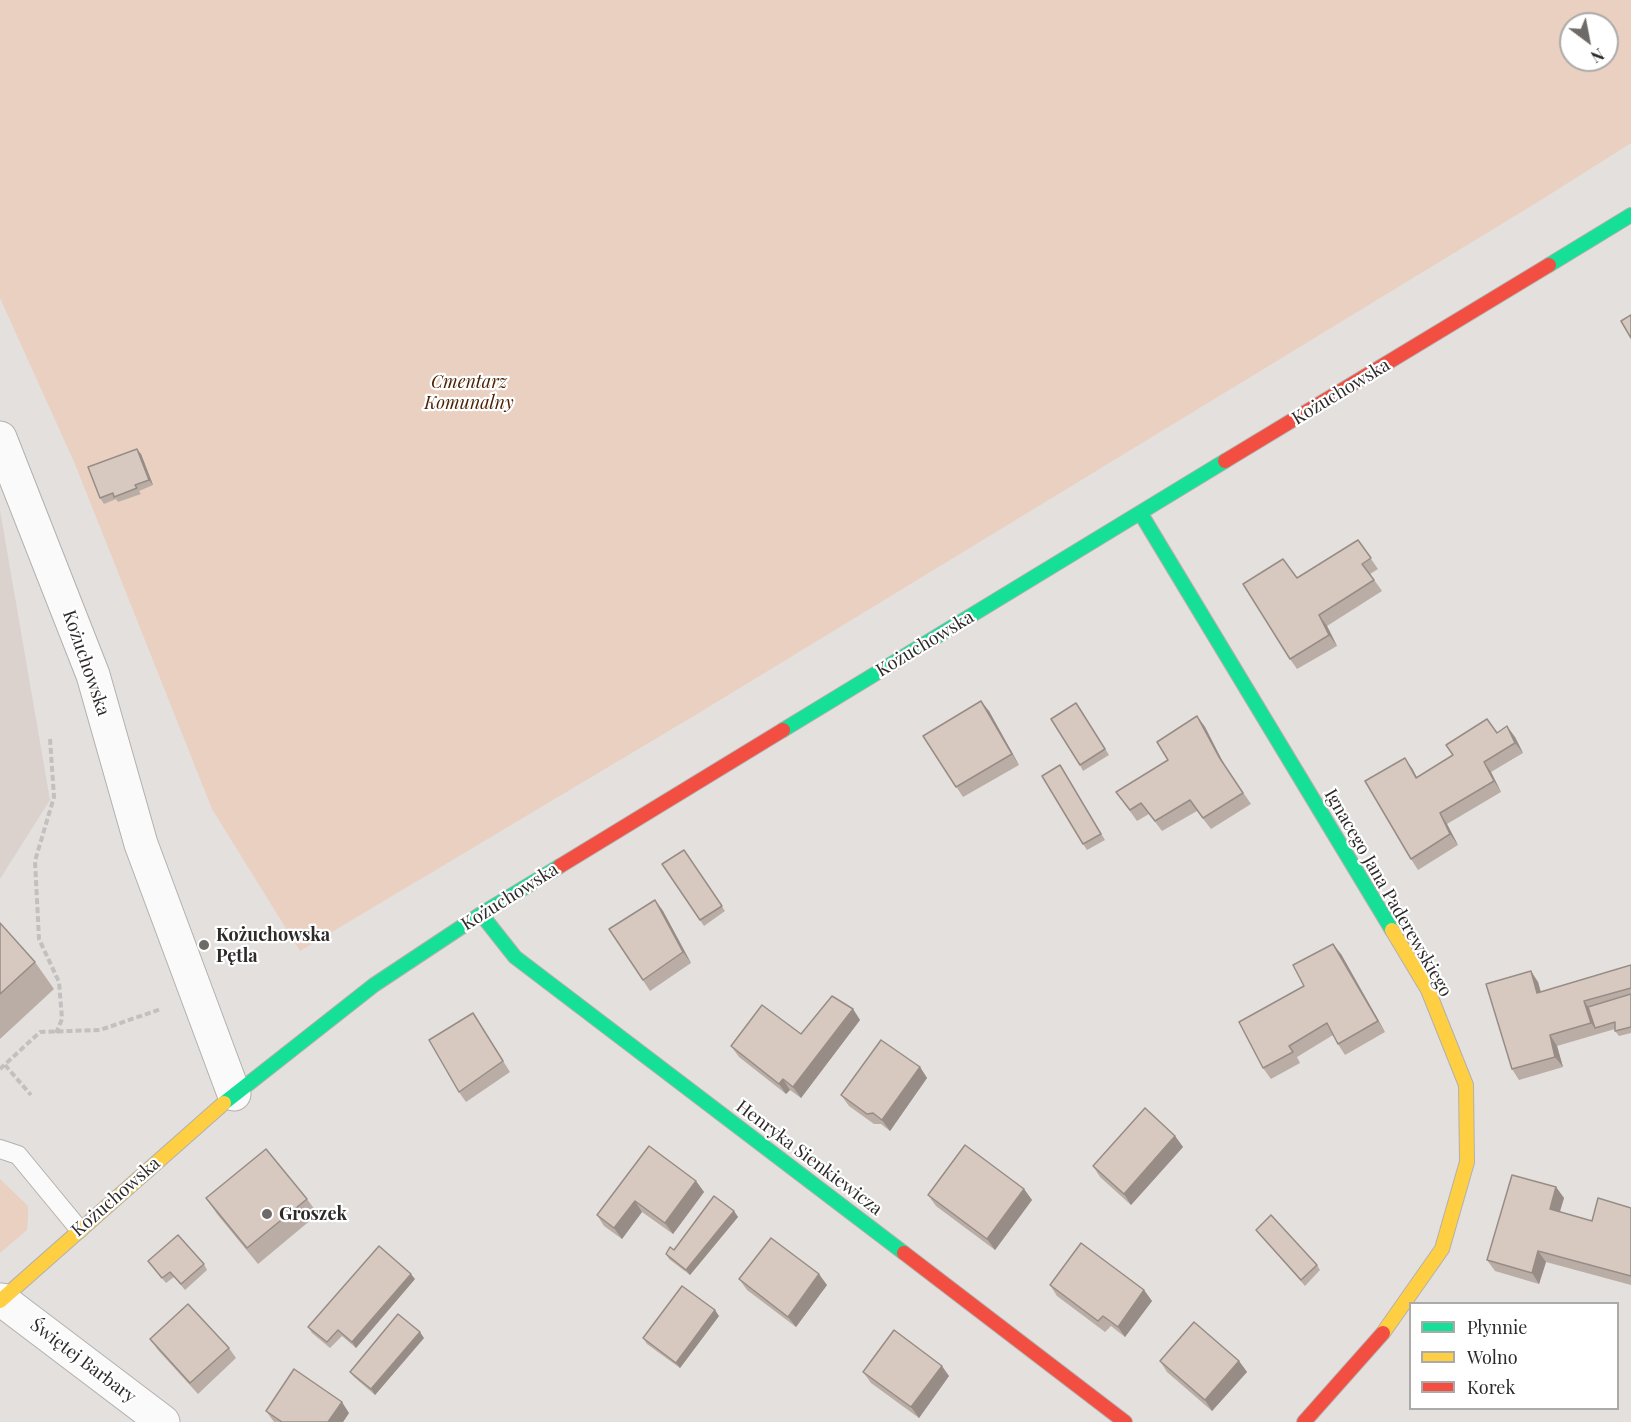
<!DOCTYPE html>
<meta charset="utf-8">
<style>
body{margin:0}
#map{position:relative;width:1631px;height:1422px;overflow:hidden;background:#e3e0dd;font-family:"Playfair Display",serif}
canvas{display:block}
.legend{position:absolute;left:1409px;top:1302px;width:210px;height:108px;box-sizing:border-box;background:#fff;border:2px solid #abaaa9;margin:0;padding:8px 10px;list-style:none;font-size:18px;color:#2d2a29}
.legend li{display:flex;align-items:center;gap:12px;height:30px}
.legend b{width:30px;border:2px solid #abaaa9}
.north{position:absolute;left:1559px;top:12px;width:60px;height:60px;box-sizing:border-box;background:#fff;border:2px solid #abaaa9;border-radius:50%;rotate:148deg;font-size:16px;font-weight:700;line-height:24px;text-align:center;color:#2d2a29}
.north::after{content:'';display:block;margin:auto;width:21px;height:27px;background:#6d6a68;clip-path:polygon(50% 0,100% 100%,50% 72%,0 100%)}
</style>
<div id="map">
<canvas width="1631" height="1422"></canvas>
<ul class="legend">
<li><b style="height:8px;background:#16e098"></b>Płynnie</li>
<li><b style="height:8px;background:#ffcf43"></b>Wolno</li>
<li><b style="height:8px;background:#f24e42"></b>Korek</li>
</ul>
<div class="north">N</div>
</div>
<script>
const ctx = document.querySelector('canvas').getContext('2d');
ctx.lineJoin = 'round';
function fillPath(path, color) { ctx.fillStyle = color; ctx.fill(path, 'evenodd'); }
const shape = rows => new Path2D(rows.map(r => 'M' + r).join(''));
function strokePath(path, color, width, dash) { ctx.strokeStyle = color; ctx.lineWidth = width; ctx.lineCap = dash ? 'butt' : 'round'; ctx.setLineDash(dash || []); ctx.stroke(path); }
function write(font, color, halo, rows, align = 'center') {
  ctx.font = font + ' "Playfair Display",serif'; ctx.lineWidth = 4.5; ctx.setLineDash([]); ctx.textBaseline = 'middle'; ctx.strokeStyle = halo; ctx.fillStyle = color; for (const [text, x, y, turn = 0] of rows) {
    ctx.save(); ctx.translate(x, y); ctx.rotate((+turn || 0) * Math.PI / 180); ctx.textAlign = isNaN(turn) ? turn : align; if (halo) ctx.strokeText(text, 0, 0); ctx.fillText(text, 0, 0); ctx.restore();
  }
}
fillPath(shape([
 [0,510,50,800,0,879]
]), '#dbd2cd');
fillPath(shape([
 [0,0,1631,0,1631,143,1541,200,702,711,300,951,212,809,75,464,0,298],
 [1571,24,1607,24,1607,60,1571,60],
 [0,1179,28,1206,28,1218,27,1230,0,1253]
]), '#ead0c0');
const lane = shape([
 [0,1149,18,1155,79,1229]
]);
const street = shape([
 [0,438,93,675,141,844,234,1094],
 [2,1300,163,1422]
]);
const fast = shape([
 [1549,265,1631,215],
 [1141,514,1392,930],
 [783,730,1225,461],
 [481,914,515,957,904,1253],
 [224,1103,374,985,481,914,560,866]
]);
const slow = shape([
 [0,1301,224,1103],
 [1383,1333,1442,1249,1467,1162,1466,1085,1428,990,1392,930]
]);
const jam = shape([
 [1225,461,1549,265],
 [560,866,783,730],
 [904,1253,1125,1422],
 [1304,1422,1383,1333]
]);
strokePath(lane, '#b3b0ae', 20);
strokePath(street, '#b3b0ae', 35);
strokePath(fast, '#b3b0ae', 16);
strokePath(slow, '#b3b0ae', 16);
strokePath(jam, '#b3b0ae', 16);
strokePath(shape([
 [50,739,54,797,35,861,39,939,59,982,62,1019,56,1033],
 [5,1065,31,1095],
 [0,1069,40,1032,100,1030,161,1009]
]), '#c2c1c0', 4, [6, 3]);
strokePath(lane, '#fbfafa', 18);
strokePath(street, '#fbfafa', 33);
strokePath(fast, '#16e098', 14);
strokePath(slow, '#ffcf43', 14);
strokePath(jam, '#f24e42', 14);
fillPath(shape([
 [141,454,153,485,139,491,141,494,118,502,116,499,104,504,100,498],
 [1358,540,1378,569,1370,574,1382,591,1327,626,1337,646,1297,669,1290,659,1297,578],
 [1080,708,1109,755,1083,771,1080,765],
 [989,711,1019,765,963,797,923,736],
 [1197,716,1205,727,1226,768,1251,804,1211,829,1197,811,1162,831,1149,814,1137,821,1116,792,1168,760],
 [1497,733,1515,737,1523,753,1491,772,1501,792,1447,824,1458,845,1418,870,1411,859,1412,768,1417,778,1453,755],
 [1060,765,1105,840,1087,850,1083,844],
 [684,850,725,911,704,926,662,864],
 [655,900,663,911,691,963,650,991,609,929],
 [0,923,35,962,54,989,0,1039],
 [1341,954,1385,1032,1345,1055,1338,1044,1333,1035,1297,1057,1300,1063,1271,1079,1263,1068,1304,986],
 [1631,965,1631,1033,1619,1036,1615,1031,1615,1029,1557,1046,1563,1067,1519,1080,1512,1069,1538,982,1541,992],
 [853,1009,860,1020,801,1098,790,1090,786,1094,739,1057,731,1046,801,1034],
 [480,1024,510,1072,466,1102,459,1092],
 [920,1067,927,1078,890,1131,881,1124,874,1124,849,1106,841,1095],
 [1175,1136,1183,1147,1131,1205,1100,1177,1093,1166],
 [696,1181,704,1192,673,1234,642,1212,622,1239,604,1226,597,1215],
 [1556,1187,1564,1198,1560,1212,1592,1221,1631,1208,1631,1285,1546,1262,1539,1284,1495,1271,1487,1260],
 [1024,1189,1032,1200,995,1250,936,1206,928,1195],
 [206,1198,307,1199,318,1214,258,1264,217,1214],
 [734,1211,738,1217,690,1275,669,1259,666,1254],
 [1256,1230,1317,1265,1320,1270,1305,1286,1260,1235],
 [148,1261,204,1264,207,1270,185,1290,174,1277,166,1283],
 [415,1279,356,1348,342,1336,330,1348,312,1333,308,1327],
 [739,1279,827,1285,796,1327,747,1290],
 [1050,1285,1144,1290,1152,1301,1125,1337,1111,1326,1105,1332,1057,1296],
 [719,1316,680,1368,647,1344,643,1338],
 [424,1338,375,1395,354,1377,350,1372],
 [150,1339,229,1348,236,1358,198,1394,158,1350],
 [1160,1361,1239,1361,1247,1372,1212,1411,1167,1372],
 [863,1372,949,1376,919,1418,871,1383],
 [266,1411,349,1413,343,1422,274,1422]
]), '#baada5');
fillPath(shape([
 [137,449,141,454,153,485,149,480],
 [1319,615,1327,626,1337,646,1329,635],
 [981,701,989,711,1019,765,1012,754],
 [1197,716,1205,727,1226,768,1251,804,1219,757],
 [1507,726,1515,737,1523,753,1515,743],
 [1405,758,1412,768,1423,789,1416,778],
 [1484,762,1491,772,1501,792,1494,781],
 [1440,813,1447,824,1458,845,1450,834],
 [655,900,663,911,691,963,683,952],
 [1333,944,1341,954,1385,1032,1378,1021],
 [1531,971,1538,982,1544,1004,1537,993],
 [1584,1001,1592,1012,1595,1028,1591,1023],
 [853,1009,860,1020,801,1098,793,1087],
 [1550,1035,1557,1046,1563,1067,1555,1057],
 [920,1067,927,1078,890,1131,882,1120],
 [783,1079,790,1090,786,1094,779,1084],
 [1175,1136,1183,1147,1131,1205,1124,1194],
 [696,1181,704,1192,673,1234,665,1223],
 [1556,1187,1564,1198,1557,1220,1550,1209],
 [1024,1189,1032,1200,995,1250,987,1239],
 [635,1201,642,1212,622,1239,614,1228],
 [734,1211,738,1217,690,1275,686,1270],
 [1538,1251,1546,1262,1539,1284,1532,1273],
 [411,1274,415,1279,356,1348,352,1342],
 [819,1274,827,1285,796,1327,788,1317],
 [1144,1290,1152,1301,1125,1337,1118,1327],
 [715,1310,719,1316,680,1368,676,1363],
 [420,1332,424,1338,375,1395,371,1389],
 [1239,1361,1247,1372,1212,1411,1205,1400],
 [942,1366,949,1376,919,1418,911,1407],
 [342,1402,349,1413,343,1422,328,1422]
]), '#978d86');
const building = shape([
 [1631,315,1631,338,1621,321,1631,315],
 [137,449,149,480,135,485,137,488,114,497,113,493,100,498,88,467,137,449],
 [1358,540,1371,558,1362,564,1374,580,1319,615,1329,635,1290,659,1243,584,1283,559,1297,578,1358,540],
 [981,701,1012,754,956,787,923,736,981,701],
 [1076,703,1105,749,1080,765,1051,719,1076,703],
 [1197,716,1219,757,1243,793,1203,818,1190,800,1155,821,1141,803,1130,810,1116,792,1168,760,1157,742,1197,716],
 [1487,719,1497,733,1507,726,1515,743,1484,762,1494,781,1440,813,1450,834,1411,859,1365,781,1405,758,1416,778,1453,755,1446,745,1487,719],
 [1060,765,1101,834,1083,844,1042,776,1060,765],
 [684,850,722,906,700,920,662,864,684,850],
 [655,900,683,952,643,980,609,929,655,900],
 [0,923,35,962,0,994,0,923],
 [1333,944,1378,1021,1338,1044,1327,1023,1289,1046,1293,1052,1263,1068,1239,1022,1304,986,1293,965,1333,944],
 [1631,965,1631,988,1584,1001,1591,1023,1550,1035,1555,1057,1512,1069,1486,984,1531,971,1537,993,1631,965],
 [1631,994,1631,1027,1615,1031,1615,1022,1595,1028,1588,1007,1631,994],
 [832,996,853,1009,793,1087,783,1079,779,1084,731,1046,762,1005,801,1034,832,996],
 [473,1013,503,1061,459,1092,429,1040,473,1013],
 [881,1040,920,1067,882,1120,873,1113,867,1114,841,1095,881,1040],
 [1145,1108,1175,1136,1124,1194,1093,1166,1145,1108],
 [965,1145,1024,1189,987,1239,928,1195,965,1145],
 [649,1146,696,1181,665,1223,635,1201,614,1228,597,1215,649,1146],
 [266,1149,307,1199,247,1248,206,1198,266,1149],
 [1512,1175,1556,1187,1550,1209,1592,1221,1598,1198,1631,1208,1631,1276,1538,1251,1532,1273,1487,1260,1512,1175],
 [714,1196,734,1211,686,1270,666,1254,670,1247,674,1250,714,1196],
 [1271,1215,1317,1265,1301,1280,1256,1230,1271,1215],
 [178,1235,204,1264,181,1284,170,1272,162,1278,148,1261,178,1235],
 [771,1238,819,1274,788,1317,739,1279,771,1238],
 [1081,1243,1144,1290,1118,1327,1103,1316,1098,1321,1050,1285,1081,1243],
 [379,1246,411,1274,352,1342,338,1330,327,1342,308,1327,379,1246],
 [682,1286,715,1310,676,1363,643,1338,682,1286],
 [188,1304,229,1348,190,1383,150,1339,188,1304],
 [398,1314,420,1332,371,1389,350,1372,398,1314],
 [1194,1322,1239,1361,1205,1400,1160,1361,1194,1322],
 [894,1330,942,1366,911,1407,863,1372,894,1330],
 [294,1369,342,1402,328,1422,282,1422,266,1411,294,1369]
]);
fillPath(building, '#d8c9c0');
strokePath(building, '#978d86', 1.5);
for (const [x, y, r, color] of [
 [204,945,6,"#6d6a68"],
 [267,1214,6,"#6d6a68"]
]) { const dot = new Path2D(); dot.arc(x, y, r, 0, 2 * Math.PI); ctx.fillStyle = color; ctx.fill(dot); strokePath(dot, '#fff', 2); }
write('italic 18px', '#4d2103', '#fff', [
 ["Cmentarz",469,382],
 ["Komunalny",469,403]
]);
write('18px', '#2d2a29', '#fff', [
 ["Kożuchowska",1341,392,-31],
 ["Kożuchowska",925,644,-31],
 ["Kożuchowska",86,663,71],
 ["Ignacego Jana Paderewskiego",1388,893,60],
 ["Kożuchowska",510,897,-32],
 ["Henryka Sienkiewicza",809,1158,37],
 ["Kożuchowska",116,1197,-41],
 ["Świętej Barbary",83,1361,37]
]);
write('bold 18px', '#2d2a29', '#fff', [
 ["Kożuchowska",216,935],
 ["Pętla",216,956],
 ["Groszek",279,1214]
], 'left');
</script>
